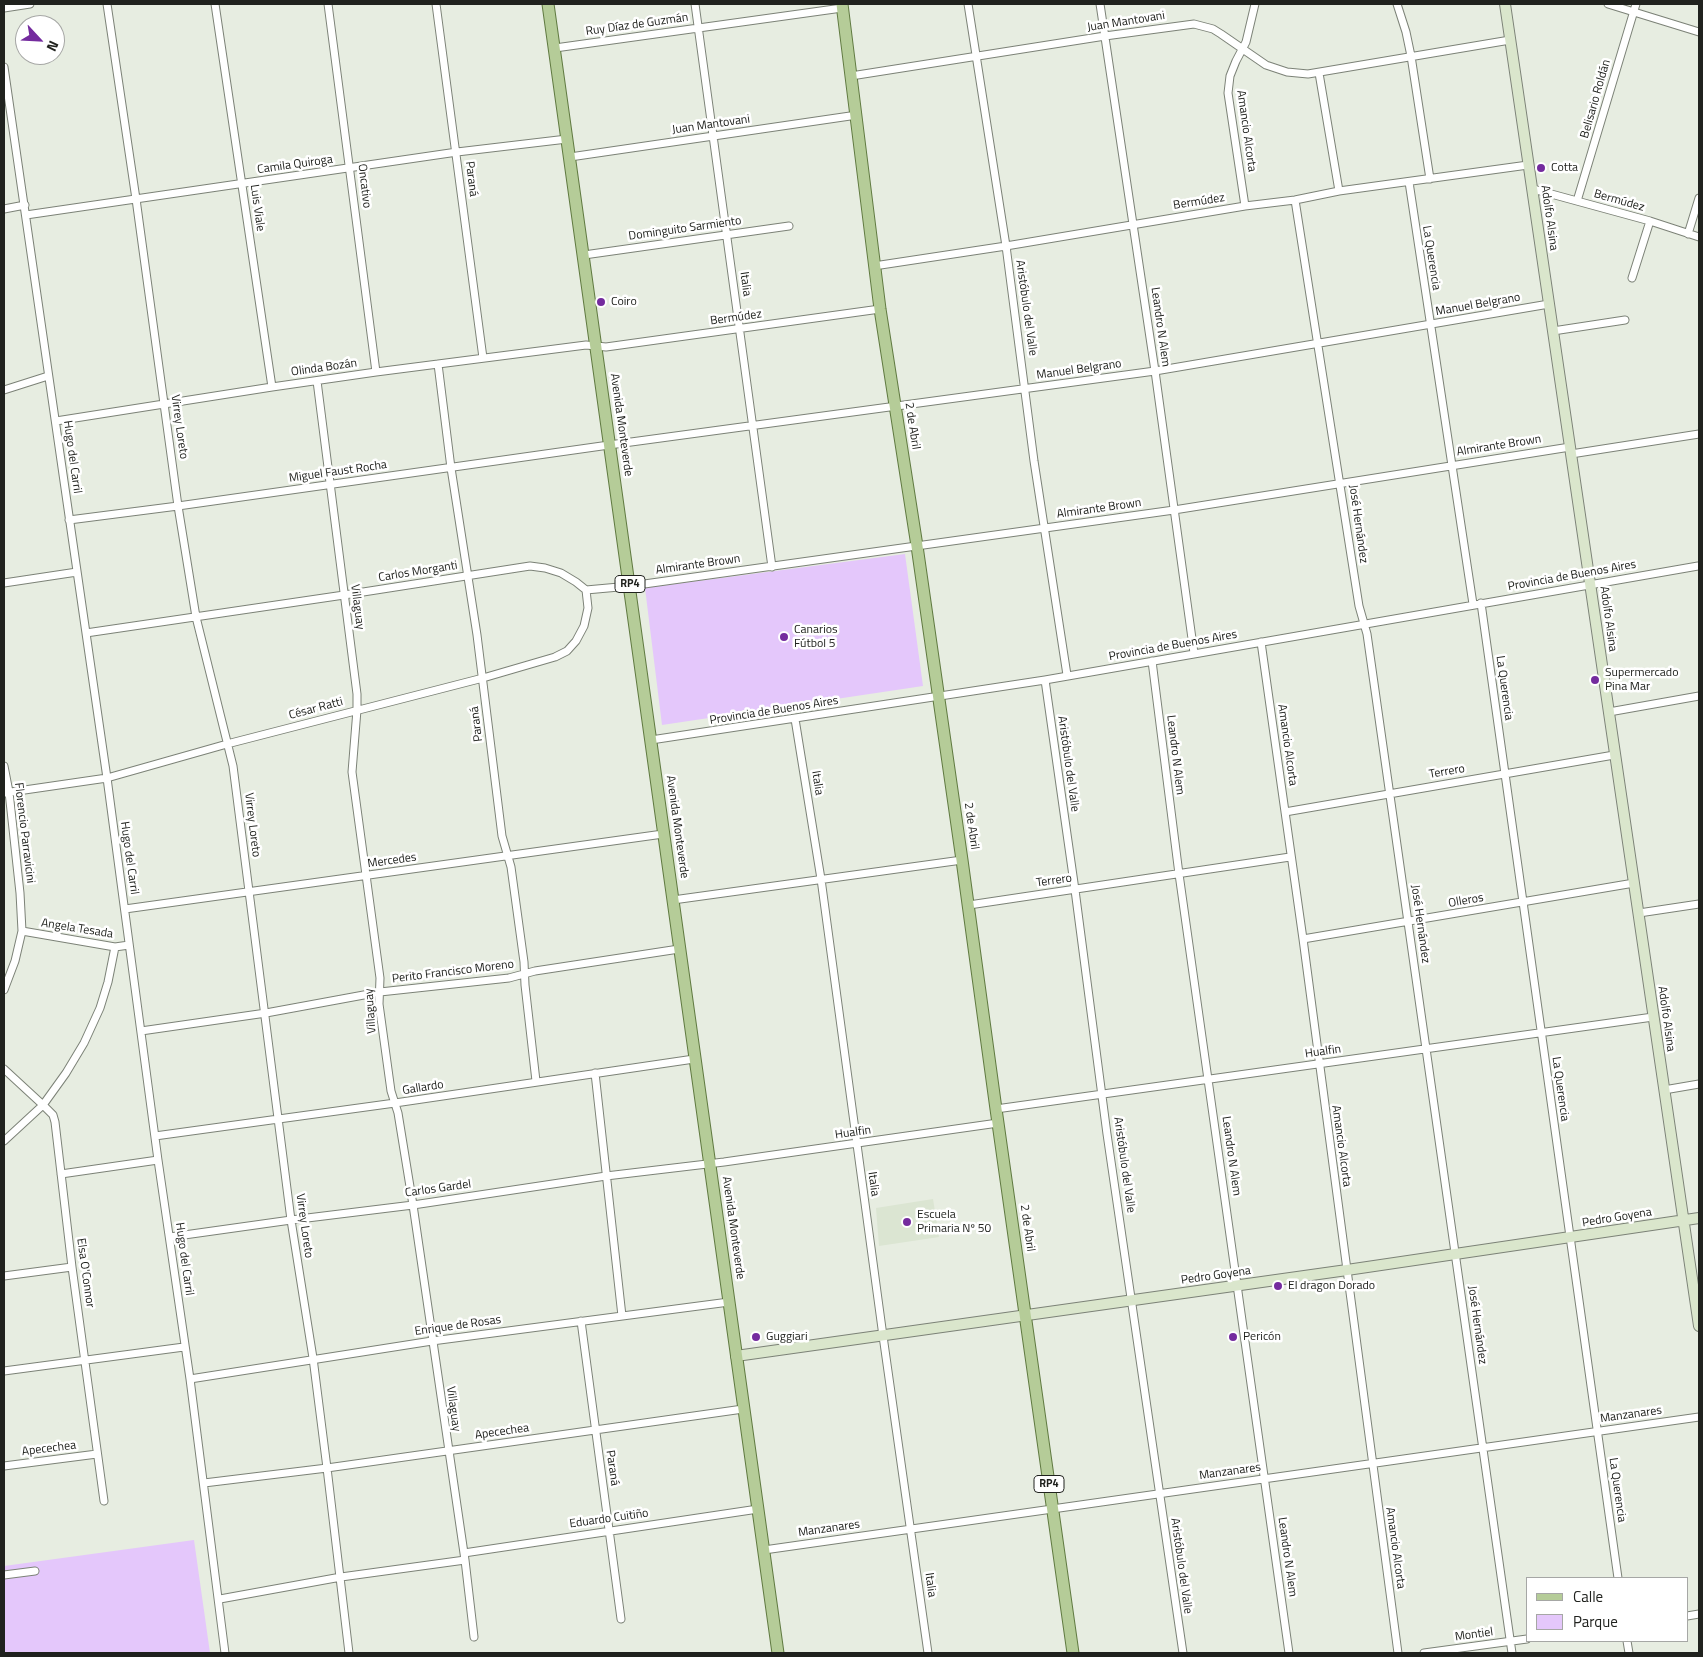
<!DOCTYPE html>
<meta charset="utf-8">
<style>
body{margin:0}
#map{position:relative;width:1703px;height:1657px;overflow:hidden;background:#e7ede1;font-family:"Titillium Web",sans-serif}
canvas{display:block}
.frame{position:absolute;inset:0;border:5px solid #20221e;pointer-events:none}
.legend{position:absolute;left:1526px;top:1577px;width:162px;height:65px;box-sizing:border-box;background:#fff;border:1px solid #a6a7a5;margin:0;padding:6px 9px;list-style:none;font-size:15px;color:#20221e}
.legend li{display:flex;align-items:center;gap:10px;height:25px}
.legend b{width:25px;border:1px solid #a6a7a5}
.north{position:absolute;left:15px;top:15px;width:50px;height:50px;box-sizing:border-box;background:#fff;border:1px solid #a6a7a5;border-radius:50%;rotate:115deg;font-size:14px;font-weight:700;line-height:20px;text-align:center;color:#20221e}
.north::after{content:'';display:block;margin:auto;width:18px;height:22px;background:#742b9e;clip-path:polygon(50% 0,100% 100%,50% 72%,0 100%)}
</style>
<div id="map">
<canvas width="1703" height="1657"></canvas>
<div class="frame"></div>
<ul class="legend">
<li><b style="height:6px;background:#b5cc98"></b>Calle</li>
<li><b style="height:14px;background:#e4c7fb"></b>Parque</li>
</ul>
<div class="north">N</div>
</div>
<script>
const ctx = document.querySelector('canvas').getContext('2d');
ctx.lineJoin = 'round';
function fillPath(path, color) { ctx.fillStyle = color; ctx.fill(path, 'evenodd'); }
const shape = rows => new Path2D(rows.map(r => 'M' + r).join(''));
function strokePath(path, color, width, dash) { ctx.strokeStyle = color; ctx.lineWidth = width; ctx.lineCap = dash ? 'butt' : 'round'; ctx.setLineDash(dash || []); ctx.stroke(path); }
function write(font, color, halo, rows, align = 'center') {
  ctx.font = font + ' "Titillium Web",sans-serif'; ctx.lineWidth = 5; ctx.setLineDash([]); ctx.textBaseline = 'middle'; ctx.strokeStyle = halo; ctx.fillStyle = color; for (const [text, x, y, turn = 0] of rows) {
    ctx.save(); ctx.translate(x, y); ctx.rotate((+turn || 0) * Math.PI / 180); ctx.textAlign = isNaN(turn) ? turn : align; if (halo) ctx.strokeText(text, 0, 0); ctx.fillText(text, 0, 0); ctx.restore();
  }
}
fillPath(shape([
 [933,1199,939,1237,879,1246,876,1208]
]), '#dbe5d2');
fillPath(shape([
 [905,554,923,686,662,725,645,588],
 [194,1540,210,1653,4,1653,4,1566]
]), '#e4c7fb');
const street = shape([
 [107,4,136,199,178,506,196,617,233,766,291,1220,313,1358,327,1468,349,1653],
 [215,4,272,387],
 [328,4,376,372],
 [436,4,483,358],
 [695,4,772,567],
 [968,4,1006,246,1034,461,1067,675],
 [1100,4,1155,371,1194,653],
 [1397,4,1406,32,1411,56,1430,179],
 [1608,4,1699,32],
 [4,8,30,4],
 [555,48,842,8],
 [4,67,107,778,158,1160,190,1379,225,1653],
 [1319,73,1339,191],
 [851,76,1105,36,1194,24,1213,29,1221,34,1266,65,1287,72,1308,74,1510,40],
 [570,157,857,115],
 [1409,182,1473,604],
 [1533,189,1650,221,1699,237],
 [1295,200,1359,606,1367,634,1512,1653],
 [1577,201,1636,4],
 [1245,206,1228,93,1230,76,1236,61,1246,42,1255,4],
 [4,209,25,205],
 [26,215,457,152,567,139],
 [1688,234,1699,198],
 [584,255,789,226],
 [874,266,1006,246,1245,206,1295,200,1339,191,1528,165],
 [1632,278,1650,221],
 [1553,331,1625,320],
 [438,364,451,468,477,635,502,836,511,867,524,962,525,985,536,1081],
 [317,381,357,694,357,710,352,772,380,978,379,1004,391,1091,398,1113,413,1205,465,1560,474,1637],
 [4,390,48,376],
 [56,421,272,387,376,372,586,345,606,347,880,309],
 [1571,454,1699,434],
 [69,520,178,506,609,445,1155,371,1549,304],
 [4,583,77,572],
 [1481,603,1618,1578],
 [86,633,344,595,530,566,545,568,561,573,576,582,586,590,630,586,1174,510,1570,447],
 [1261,642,1303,939,1398,1653],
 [1152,661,1179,874,1289,1653],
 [1045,680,1075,890,1107,1134,1183,1653],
 [1609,712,1699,696],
 [795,719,821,879,883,1336,928,1653],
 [651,740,1045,680,1698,566],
 [4,766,9,792,20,893,22,931,15,961,4,990],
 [4,793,107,778,227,744,483,678,555,657,567,651,576,641,584,626,588,608,586,590],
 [1285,812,1614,755],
 [673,900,962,860],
 [969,905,1290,857],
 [125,909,663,834],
 [1639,913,1699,904],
 [22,931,115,947,129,945],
 [1303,939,1634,883],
 [141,1031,266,1013,380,992,509,978,535,971,679,949],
 [4,1069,43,1105,53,1115,55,1122,72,1267,104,1501],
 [595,1073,622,1316],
 [1664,1090,1699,1084],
 [996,1109,1653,1017],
 [155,1136,395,1103,694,1059],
 [4,1141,43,1105,66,1073,84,1043,100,1008,108,982,115,947],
 [61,1174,158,1160],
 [170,1237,291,1220,413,1205,606,1176,724,1162,998,1123],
 [4,1276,72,1267],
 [581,1321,621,1619],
 [4,1371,184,1347],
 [190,1379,432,1341,729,1302],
 [4,1466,97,1454],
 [204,1483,327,1468,743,1409],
 [764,1550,1699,1417],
 [464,1553,758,1509],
 [4,1575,35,1571],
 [220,1599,341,1577,465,1560],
 [1687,1616,1699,1614],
 [1627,1641,1629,1653],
 [1424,1653,1527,1639]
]);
const secondary = shape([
 [1505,4,1699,1326],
 [736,1356,1347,1270,1699,1218]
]);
const primary = shape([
 [548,4,778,1653],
 [842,4,880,309,917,546,962,860,996,1109,1073,1653]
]);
strokePath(street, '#7c8277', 9);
strokePath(secondary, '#7c8277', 12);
strokePath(primary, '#607a41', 13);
strokePath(street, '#fff', 7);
strokePath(secondary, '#dae6cc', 10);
strokePath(primary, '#b5cc98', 11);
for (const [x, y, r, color] of [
 [1541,168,5,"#742b9e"],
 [601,302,5,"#742b9e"],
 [784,637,5,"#742b9e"],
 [1595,680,5,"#742b9e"],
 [907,1222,5,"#742b9e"],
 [1278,1286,5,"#742b9e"],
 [756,1337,5,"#742b9e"],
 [1233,1337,5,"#742b9e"]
]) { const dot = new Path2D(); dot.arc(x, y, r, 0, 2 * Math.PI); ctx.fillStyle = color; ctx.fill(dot); strokePath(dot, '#fff', 2); }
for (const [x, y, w] of [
 [630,584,30],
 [1049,1484,30]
]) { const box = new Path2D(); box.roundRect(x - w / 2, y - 8.5, w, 17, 4); ctx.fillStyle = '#fff'; ctx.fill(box); strokePath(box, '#20221e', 1); }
write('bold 11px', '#20221e', null, [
 ["RP4",630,584],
 ["RP4",1049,1484]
]);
write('12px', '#20221e', '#fff', [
 ["Juan Mantovani",1126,22,-9],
 ["Ruy Díaz de Guzmán",637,25,-8],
 ["Belisario Roldán",1596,99,-74],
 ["Juan Mantovani",711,125,-8],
 ["Amancio Alcorta",1246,131,82],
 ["Camila Quiroga",295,165,-8],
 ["Paraná",471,179,83],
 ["Oncativo",364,186,83],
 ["Bermúdez",1619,201,16],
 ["Bermúdez",1199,202,-9],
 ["Luis Viale",257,208,82],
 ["Adolfo Alsina",1549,218,82],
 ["Dominguito Sarmiento",685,229,-8],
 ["La Querencia",1431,258,81],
 ["Italia",745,284,82],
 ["Manuel Belgrano",1478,305,-10],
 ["Aristóbulo del Valle",1026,308,82],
 ["Bermúdez",736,318,-8],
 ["Leandro N Alem",1160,327,82],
 ["Olinda Bozán",324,368,-8],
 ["Manuel Belgrano",1079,370,-8],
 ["Avenida Monteverde",621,425,82],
 ["2 de Abril",912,426,81],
 ["Virrey Loreto",179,427,82],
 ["Almirante Brown",1499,446,-9],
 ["Hugo del Carril",72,457,82],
 ["Miguel Faust Rocha",338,472,-8],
 ["Almirante Brown",1099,509,-8],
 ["José Hernández",1358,524,82],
 ["Almirante Brown",698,565,-8],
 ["Carlos Morganti",418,572,-9],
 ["Provincia de Buenos Aires",1572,576,-10],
 ["Villaguay",357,607,83],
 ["Adolfo Alsina",1608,619,82],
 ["Provincia de Buenos Aires",1173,646,-10],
 ["La Querencia",1504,688,82],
 ["César Ratti",316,709,-15],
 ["Provincia de Buenos Aires",774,711,-9],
 ["Paraná",477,724,-97],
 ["Amancio Alcorta",1287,745,82],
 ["Leandro N Alem",1175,755,83],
 ["Aristóbulo del Valle",1068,764,82],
 ["Terrero",1447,772,-10],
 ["Italia",817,783,81],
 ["Virrey Loreto",252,825,83],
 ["2 de Abril",971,826,82],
 ["Avenida Monteverde",677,827,82],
 ["Florencio Parravicini",24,833,83],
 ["Hugo del Carril",129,858,82],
 ["Mercedes",392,861,-8],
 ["Terrero",1054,881,-8],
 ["Olleros",1466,901,-10],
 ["José Hernández",1420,924,82],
 ["Angela Tesada",77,929,9],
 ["Perito Francisco Moreno",453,972,-7],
 ["Villaguay",371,1011,-94],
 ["Adolfo Alsina",1666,1019,82],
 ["Hualfin",1323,1052,-8],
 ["Gallardo",423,1088,-9],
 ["La Querencia",1560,1089,82],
 ["Hualfin",853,1133,-8],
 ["Amancio Alcorta",1341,1146,82],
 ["Leandro N Alem",1231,1156,82],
 ["Aristóbulo del Valle",1124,1165,82],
 ["Italia",873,1184,82],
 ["Carlos Gardel",438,1189,-8],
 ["Pedro Goyena",1617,1218,-9],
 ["Virrey Loreto",304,1226,82],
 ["Avenida Monteverde",733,1228,82],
 ["2 de Abril",1027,1228,82],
 ["Hugo del Carril",184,1259,82],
 ["Elsa O'Connor",85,1273,82],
 ["Pedro Goyena",1216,1276,-8],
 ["José Hernández",1477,1325,82],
 ["Enrique de Rosas",458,1326,-8],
 ["Villaguay",453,1409,82],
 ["Manzanares",1631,1415,-8],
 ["Apecechea",502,1432,-8],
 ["Apecechea",49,1449,-7],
 ["Paraná",612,1468,82],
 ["Manzanares",1230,1472,-8],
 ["La Querencia",1617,1490,82],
 ["Eduardo Cuitiño",609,1519,-8],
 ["Manzanares",829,1529,-8],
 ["Amancio Alcorta",1395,1548,82],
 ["Leandro N Alem",1287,1557,82],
 ["Aristóbulo del Valle",1181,1566,82],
 ["Italia",930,1585,82],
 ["Montiel",1474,1635,-8]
]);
write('12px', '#20221e', '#fff', [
 ["Cotta",1551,168],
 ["Coiro",611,302],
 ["Canarios",794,630],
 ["Fútbol 5",794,644],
 ["Supermercado",1605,673],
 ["Pina Mar",1605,687],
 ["Escuela",917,1215],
 ["Primaria Nº 50",917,1229],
 ["El dragon Dorado",1288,1286],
 ["Guggiari",766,1337],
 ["Pericón",1243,1337]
], 'left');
</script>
